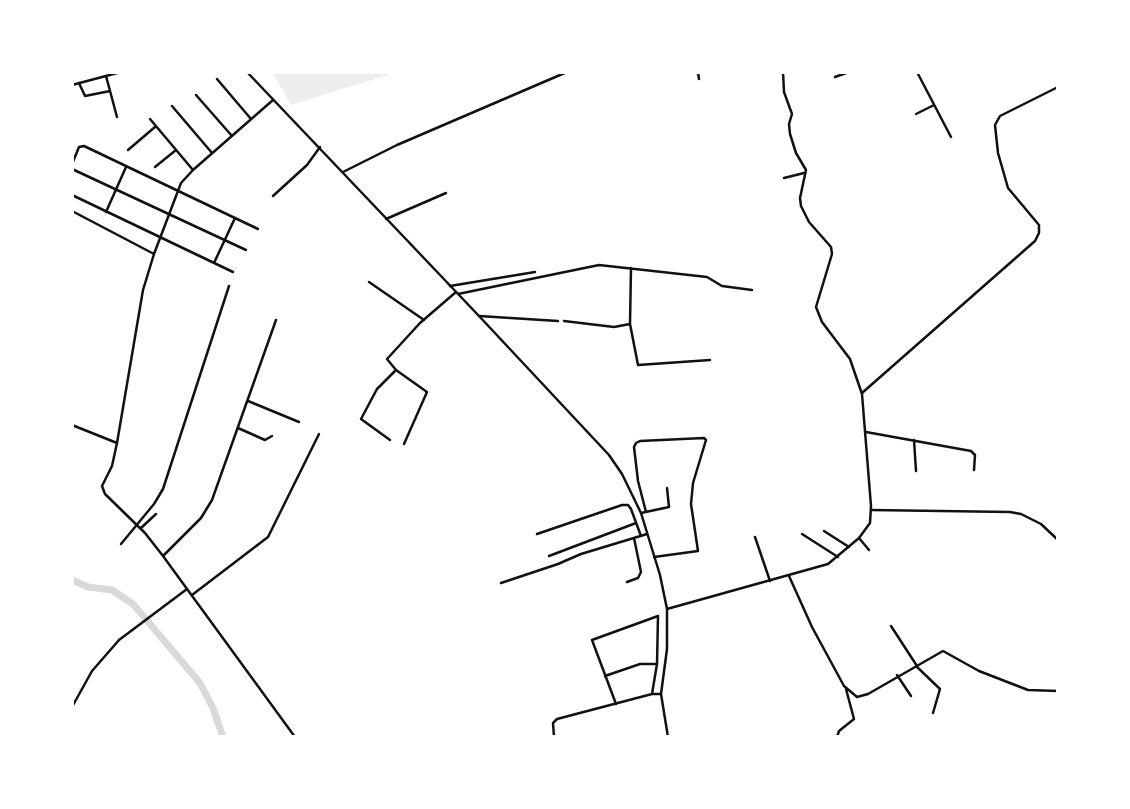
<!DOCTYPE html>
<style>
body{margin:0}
#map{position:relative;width:1130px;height:809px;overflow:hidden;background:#fff;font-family:"Open Sans",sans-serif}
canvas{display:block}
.frame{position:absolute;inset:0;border:74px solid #fff;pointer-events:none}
</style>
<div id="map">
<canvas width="1130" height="809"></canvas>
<div class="frame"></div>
</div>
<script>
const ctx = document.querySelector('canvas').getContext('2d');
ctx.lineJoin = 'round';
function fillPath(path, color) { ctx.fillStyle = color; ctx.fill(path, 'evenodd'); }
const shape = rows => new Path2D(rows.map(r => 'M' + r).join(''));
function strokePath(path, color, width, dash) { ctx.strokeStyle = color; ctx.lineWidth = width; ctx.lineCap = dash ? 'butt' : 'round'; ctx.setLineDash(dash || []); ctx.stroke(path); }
fillPath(shape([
 [272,72,398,72,291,105]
]), '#eee');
strokePath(shape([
 [72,580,88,587,112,590,133,604,200,683,213,708,223,737]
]), '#d9d9d9', 7);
strokePath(shape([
 [698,72,699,79],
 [917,72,951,137],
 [106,76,117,117],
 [835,77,849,72],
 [217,79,251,119],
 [79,83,85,96,110,91],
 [72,85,121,72],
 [196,95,232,136],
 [273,100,193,170,181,183,154,254,143,290,117,443,112,466,102,486,105,494,145,533,163,556,295,737],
 [172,106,212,153],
 [916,114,934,105],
 [150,119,193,170],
 [128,150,155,127],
 [72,164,79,147,84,146,258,229],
 [155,167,176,150],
 [72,169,246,250],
 [784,178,804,173],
 [72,195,233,272],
 [273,196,307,165,320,147],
 [72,211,154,254],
 [106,212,126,167],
 [386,219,446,193],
 [214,263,235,218],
 [369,282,424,320],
 [450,286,535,272],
 [458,294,599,265,707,277,722,286,752,290],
 [479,316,558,321],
 [564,321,614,327,630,324,631,268],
 [630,324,638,365,710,360],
 [248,401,299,422],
 [72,425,117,443],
 [238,428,265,440,272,436],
 [866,432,971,451,975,455,974,470],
 [390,440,361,419,377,389,396,370],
 [914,440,916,471],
 [404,444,427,392,396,370,387,359,420,323,456,292],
 [871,510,1010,512,1021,514,1041,524,1058,540],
 [646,512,638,481,634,447,636,443,640,441,704,438,706,440,693,483,691,504,698,551,654,557],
 [641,513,669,507,667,488],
 [141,528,156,514],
 [824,531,849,547],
 [537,534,622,505,628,505,631,509,641,536],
 [802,534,838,557],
 [755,537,770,581],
 [859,538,869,550],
 [121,544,154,504,163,489,229,286],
 [163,556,201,518,212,500,276,320],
 [549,556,636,523],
 [789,576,812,627,844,686,857,697,868,694,943,651,979,671,1028,690,1058,691],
 [627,582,638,578,641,572,634,538],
 [501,583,558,564,581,554,647,534],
 [192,595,268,537,319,434],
 [891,626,917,666],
 [916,666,940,689,933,713],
 [897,675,911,696],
 [605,676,640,664,656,664],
 [616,704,592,640,658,616,657,664,652,694],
 [72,707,92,671,119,640,187,589],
 [554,737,553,723,557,719,652,694,661,694],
 [837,737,839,731,854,719,846,689]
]), '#111', 2.5);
strokePath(shape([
 [247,72,479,316,609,455,622,474,641,513,660,575,667,609,667,649,661,694,668,737],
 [343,172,397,145,567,72],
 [862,393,1035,241,1039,233,1039,225,1008,188,998,153,995,125,1000,116,1058,87],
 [667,609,828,564,859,538,870,523,871,506,862,394,850,359,822,322,816,307,832,254,831,247,809,222,801,206,800,198,806,170,796,153,790,134,789,124,792,114,784,92,783,72]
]), '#111', 2.5);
</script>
